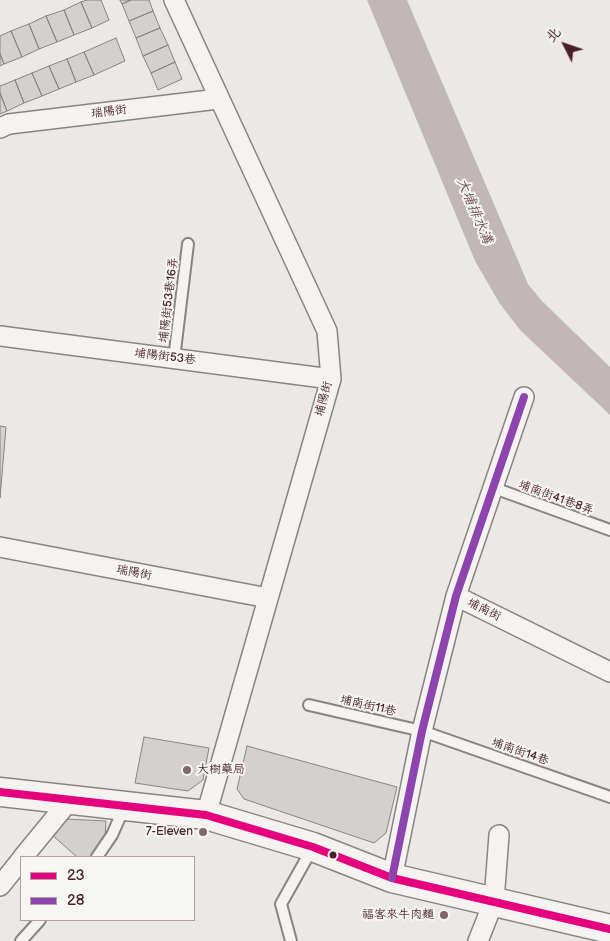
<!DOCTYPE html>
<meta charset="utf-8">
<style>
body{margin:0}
#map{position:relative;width:610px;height:941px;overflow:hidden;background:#ebe9e7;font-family:"Balsamiq Sans","LXGW WenKai TC",sans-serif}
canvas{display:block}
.legend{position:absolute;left:20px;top:856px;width:175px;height:65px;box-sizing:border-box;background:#f6f6f2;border:1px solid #b1a0a2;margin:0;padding:6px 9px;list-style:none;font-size:15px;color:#4a1f2b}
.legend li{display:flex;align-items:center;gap:10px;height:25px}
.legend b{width:25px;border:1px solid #b1a0a2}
.north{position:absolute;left:540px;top:20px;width:50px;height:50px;-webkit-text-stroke:4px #f6f6f2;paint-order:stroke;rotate:311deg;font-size:14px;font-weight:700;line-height:20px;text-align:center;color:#4a1f2b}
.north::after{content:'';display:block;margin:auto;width:18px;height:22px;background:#4a1f2b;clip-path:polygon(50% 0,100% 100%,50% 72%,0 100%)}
</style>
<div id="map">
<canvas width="610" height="941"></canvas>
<ul class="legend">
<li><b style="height:6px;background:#e5007d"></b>23</li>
<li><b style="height:6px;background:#8e44ad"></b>28</li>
</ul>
<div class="north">北</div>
</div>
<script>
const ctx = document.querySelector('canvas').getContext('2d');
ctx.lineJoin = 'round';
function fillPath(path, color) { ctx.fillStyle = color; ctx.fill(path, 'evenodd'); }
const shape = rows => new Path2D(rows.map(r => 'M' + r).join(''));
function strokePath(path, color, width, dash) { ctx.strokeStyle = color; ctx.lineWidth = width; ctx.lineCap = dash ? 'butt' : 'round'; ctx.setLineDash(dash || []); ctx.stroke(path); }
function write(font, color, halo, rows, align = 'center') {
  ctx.font = font + ' "Balsamiq Sans","LXGW WenKai TC",sans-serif'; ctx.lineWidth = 4; ctx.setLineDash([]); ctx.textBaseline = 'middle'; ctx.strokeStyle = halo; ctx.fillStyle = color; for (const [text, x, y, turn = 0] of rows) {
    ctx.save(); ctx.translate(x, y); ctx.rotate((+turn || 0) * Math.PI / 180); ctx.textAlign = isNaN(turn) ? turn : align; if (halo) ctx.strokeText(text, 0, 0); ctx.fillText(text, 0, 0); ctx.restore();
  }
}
fillPath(shape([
 [367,0,407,0,528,284,541,300,610,367,610,415,521,331,500,304,475,261]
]), '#c2b7b7');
const building = shape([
 [87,0,101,0,109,20,92,28,81,2,87,0],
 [120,0,131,0,122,4,120,0],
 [131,0,149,0,153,11,129,21,122,4,131,0],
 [81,2,92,28,74,35,64,10,81,2],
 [64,10,74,35,57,42,46,16,64,10],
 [153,11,160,28,136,38,129,21,153,11],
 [46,16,57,42,39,49,29,24,46,16],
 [29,24,39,49,22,57,11,31,29,24],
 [160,28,168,45,143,56,136,38,160,28],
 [11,31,22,57,4,64,0,54,0,36,11,31],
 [116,38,125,61,94,75,84,52,116,38],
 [168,45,175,62,151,73,143,56,168,45],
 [84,52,94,75,76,82,67,59,84,52],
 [0,54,4,64,0,66,0,54],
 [67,59,76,82,59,89,49,66,67,59],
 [175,62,182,79,158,90,151,73,175,62],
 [49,66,59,89,42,96,32,73,49,66],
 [32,73,42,96,24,103,15,80,32,73],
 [15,80,24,103,7,111,0,93,0,86,15,80],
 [0,93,7,111,0,114,0,93],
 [0,426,6,427,0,498,0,426],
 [144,737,209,748,203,780,188,791,135,783,144,737],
 [247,746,397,787,386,833,374,843,244,799,237,789,247,746],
 [64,819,106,821,105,838,90,857,77,857,51,834,64,819]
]);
fillPath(building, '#d3d0cf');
strokePath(building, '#8b8283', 1);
const lane = shape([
 [174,359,188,244],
 [494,488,610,530],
 [309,705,422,731,610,797],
 [97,857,112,835,124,808],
 [21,941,40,920],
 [291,941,281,904,313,847]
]);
const street = shape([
 [174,0,327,331,331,379,206,815],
 [0,128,9,124,218,99],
 [0,336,331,379],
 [0,547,268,598],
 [456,596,610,672],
 [23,857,69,801],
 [392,878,422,731,456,596,524,397],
 [0,886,21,860],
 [478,941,494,901,499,835]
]);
const secondary = shape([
 [0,792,206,815,313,847,392,878,610,929]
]);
strokePath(lane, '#8b8283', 14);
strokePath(street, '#8b8283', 22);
strokePath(secondary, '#8b8283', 31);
strokePath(lane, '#f4f3f1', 10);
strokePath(street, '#f4f3f1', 19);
strokePath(secondary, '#f4f3f1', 28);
strokePath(shape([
 [0,792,206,815,313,847,392,878,610,929]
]), '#e5007d', 8);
strokePath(shape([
 [392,878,422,731,456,596,524,397]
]), '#8e44ad', 8);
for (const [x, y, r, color] of [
 [187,770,5,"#82666d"],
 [203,832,5,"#82666d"],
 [333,855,4.5,"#4a1f2b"],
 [444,915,5,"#82666d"]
]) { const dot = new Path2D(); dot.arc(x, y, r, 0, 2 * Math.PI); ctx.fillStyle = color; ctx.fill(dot); strokePath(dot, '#f6f6f2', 2); }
write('12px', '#4a1f2b', '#f6f6f2', [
 ["瑞陽街",109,112,-7],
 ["埔陽街53巷16弄",169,300,-83],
 ["埔陽街53巷",165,357,7],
 ["埔陽街",324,399,-75],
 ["埔南街41巷8弄",556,498,20],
 ["瑞陽街",134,573,11],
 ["埔南街",484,610,26],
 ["埔南街11巷",368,706,13],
 ["埔南街14巷",520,752,19]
]);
write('12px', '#4a1f2b', '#f6f6f2', [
 ["大樹藥局",197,770,"left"],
 ["7-Eleven",193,832],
 ["福客來牛肉麵",434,915]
], 'right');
write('italic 14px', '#6e4d55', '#f6f6f2', [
 ["大埔排水溝",474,211,67]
]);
</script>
